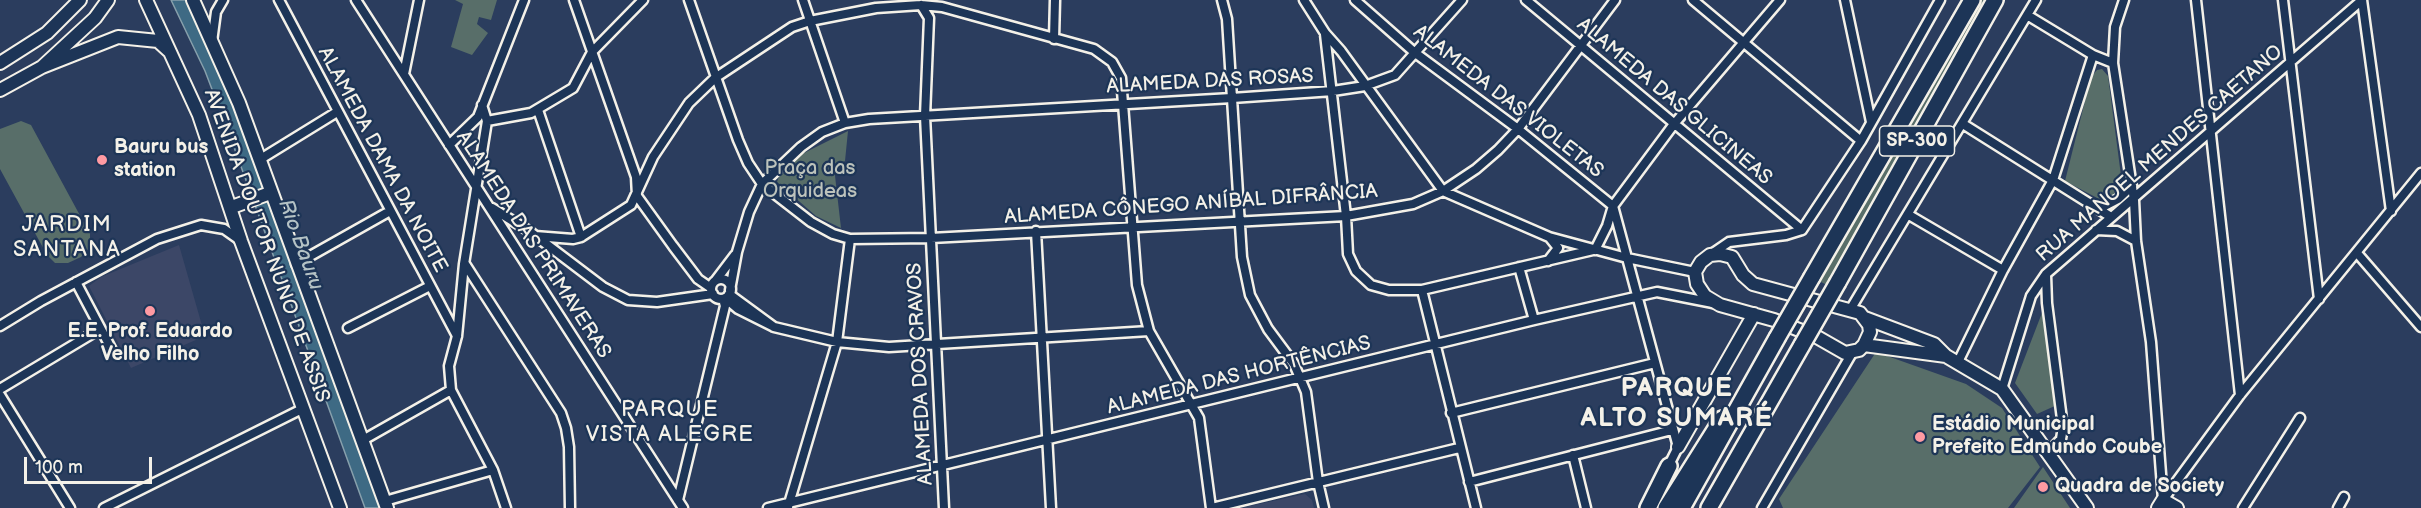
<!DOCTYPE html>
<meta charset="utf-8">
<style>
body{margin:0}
#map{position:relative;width:2421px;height:508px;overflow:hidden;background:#2b3d5e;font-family:"Balsamiq Sans",sans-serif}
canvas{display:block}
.scale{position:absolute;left:24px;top:457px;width:128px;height:27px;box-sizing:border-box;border:3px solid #f4f1e8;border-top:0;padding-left:8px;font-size:18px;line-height:21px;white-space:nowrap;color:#f4f1e8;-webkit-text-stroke:4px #1d3557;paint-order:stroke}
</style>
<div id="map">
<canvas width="2421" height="508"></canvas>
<div class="scale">100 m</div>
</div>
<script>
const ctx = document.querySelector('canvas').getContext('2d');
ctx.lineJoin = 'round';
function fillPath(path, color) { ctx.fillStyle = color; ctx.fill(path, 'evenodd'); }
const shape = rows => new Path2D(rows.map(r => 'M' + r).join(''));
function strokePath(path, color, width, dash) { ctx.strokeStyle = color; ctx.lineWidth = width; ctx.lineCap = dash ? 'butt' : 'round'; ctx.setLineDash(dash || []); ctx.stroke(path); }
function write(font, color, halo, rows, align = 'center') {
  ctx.font = font + ' "Balsamiq Sans",sans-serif'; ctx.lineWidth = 4.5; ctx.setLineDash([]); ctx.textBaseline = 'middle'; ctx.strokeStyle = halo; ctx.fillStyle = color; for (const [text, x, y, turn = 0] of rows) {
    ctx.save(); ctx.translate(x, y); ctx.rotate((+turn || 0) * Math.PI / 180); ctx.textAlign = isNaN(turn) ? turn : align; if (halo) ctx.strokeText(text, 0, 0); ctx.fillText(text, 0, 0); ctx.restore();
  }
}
fillPath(shape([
 [179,245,205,336,131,368,89,286,101,277],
 [1305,494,1312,500,1314,508,1241,508]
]), '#3c4767');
fillPath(shape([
 [455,0,497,0,491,20,479,17,477,24,488,33,472,55,451,47,463,4],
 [1978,0,1991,0,1827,285,1817,280],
 [2102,69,2108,76,2123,191,2110,202,2101,200,2065,181,2091,77,2097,70],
 [21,121,31,125,90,234,90,247,81,257,68,263,55,263,47,255,0,169,0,129],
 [848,131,845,161,834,167,841,228,816,216,777,182,780,174,798,156],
 [2045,305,2057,405,2037,414,2015,383],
 [1876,352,1966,384,2002,408,2040,467,2008,508,1783,508,1779,499],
 [2043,467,2070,508,2014,508]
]), '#586e69');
const water = shape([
 [171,0,191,0,223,70,382,508,365,508,231,139,205,71,171,0]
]);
fillPath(water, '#3e6a84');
strokePath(water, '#87a0ac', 1.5);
const street = shape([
 [279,0,457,336],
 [356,0,683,508],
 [574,0,636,177,637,196,673,246,698,279,711,288],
 [689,0,738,140,748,163,762,184,811,222,833,234,850,239,931,238,1346,216,1413,204,1443,191,1476,169,1498,150,1518,129,1615,0],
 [803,0,845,123],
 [1222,0,1227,19,1242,257,1250,295,1268,329,1294,364,1306,392,1318,482,1324,508],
 [1304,0,1325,33,1341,51,1443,191,1549,237,1627,258,1695,272],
 [1355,0,1414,52,1518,129,1613,206],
 [1526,0,1802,230],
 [1693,0,1861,141],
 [1845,0,1871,122],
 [2124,0,2115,27,2113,63,2134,200,2136,241,2151,342,2163,500],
 [2196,0,2240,395],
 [2283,0,2319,299],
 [2362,0,2391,211],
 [921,5,929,18,925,116,944,508],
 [2027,15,2093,55,2113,63],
 [1325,34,1346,216,1348,254,1356,271,1371,285,1389,290,1422,290,1593,250],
 [1054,39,1055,0],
 [212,42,216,12,223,0],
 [404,74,419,0],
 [482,105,487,121,531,113,573,88,592,52,643,0],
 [538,110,581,237],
 [487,121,464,264,457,336,449,366,451,390,493,470,506,508],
 [1963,124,2111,217],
 [449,145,478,117,524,0],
 [259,160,337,112],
 [1613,206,1678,447,1668,467],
 [492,208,529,231,603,287,628,300,657,302,713,294],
 [2099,209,2118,199,2132,186],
 [1909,215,2003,270],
 [2096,230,2117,231,2136,241],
 [1036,231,1051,508],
 [535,236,573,239,581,237,631,205,653,157,689,103,715,78,792,27,810,21,876,8,921,5,942,7,1094,49,1112,62,1121,78,1137,285,1149,331,1199,418,1211,508],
 [1595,250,1607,226,1613,206,1674,124,1780,0],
 [2357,253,2421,327],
 [1710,255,1729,242,1786,235,1802,230,1861,141,1940,0],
 [1548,261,1558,248,1550,238],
 [296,264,390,211],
 [465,264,561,413,566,428,569,447,570,508],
 [1519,267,1534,320],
 [2046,275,2047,303,2063,427,2061,439,2047,454],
 '711 289a10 10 0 1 1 20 0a10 10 0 1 1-20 0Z',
 [716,280,735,255],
 [76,282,113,352],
 [730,290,737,252,749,212,762,184,801,147,822,132,845,123,869,119,1232,98,1333,91,1365,86,1395,75,1462,0],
 [1422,290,1476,508],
 [725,298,738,309,774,327,729,294],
 [1850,310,2036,0],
 [0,326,41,301,157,239,201,225,224,229,241,241],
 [774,327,837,342,889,347,1149,331],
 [348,328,430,286],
 [1958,362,2003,270,2053,180,2093,55],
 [0,389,100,329],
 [2002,389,2031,296,2046,274,2362,0],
 [0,395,70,508],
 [1451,413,1655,363],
 [363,440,451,390],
 [1573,455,1586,508],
 [1469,482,1672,430],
 [678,500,725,306,723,299],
 [2163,500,2240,395,2421,173],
 [385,501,493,470],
 [788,507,837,342,850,239],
 [104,508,304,408],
 [768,508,1534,320,1657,292,1713,303],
 [1212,508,1459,448],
 [1762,508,1852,353],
 [2243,508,2300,418],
 [2338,508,2344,497]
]);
const secondary = shape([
 [146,0,199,115,241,241,340,508],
 [193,0,239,103,387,508],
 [0,63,47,33,80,0],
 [42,67,118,37,158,41,169,51],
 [0,90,42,67,95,18,108,0],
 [232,207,270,193],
 [1720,254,1732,257,1743,275,1753,284,1860,313,1869,325,1870,332,1864,345,1859,350,1845,353,1817,337,1774,320,1720,305,1705,296,1697,284,1695,272,1701,262,1710,255,1720,254],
 [1865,318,1934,344,1946,356,2002,389,2087,508],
 [1864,345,1946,356],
 [1678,447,1754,314],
 [2158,508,2163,500,2177,508]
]);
const highway = shape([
 [1812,277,1972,0],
 [1838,282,1995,0],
 [1648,508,1669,466],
 [1666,508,1722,419],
 [1682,508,1777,338],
 [1709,508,1802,345]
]);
strokePath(street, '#f4f1e8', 13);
strokePath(secondary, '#f4f1e8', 16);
strokePath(highway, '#f4f1e8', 20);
strokePath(street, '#1d3557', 8);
strokePath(secondary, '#1d3557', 12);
strokePath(highway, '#1d3557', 15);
const highwayBridge = shape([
 [1777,338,1812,277],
 [1802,345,1838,282]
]);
strokePath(highwayBridge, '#f4f1e8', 20, []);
strokePath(highwayBridge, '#1d3557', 15);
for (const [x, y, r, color] of [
 [102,160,6,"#ff9aa2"],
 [150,311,6,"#ff9aa2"],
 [1920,437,6,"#ff9aa2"],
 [2043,487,6,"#ff9aa2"]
]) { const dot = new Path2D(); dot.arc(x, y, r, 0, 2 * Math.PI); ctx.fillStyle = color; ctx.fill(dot); strokePath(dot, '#1d3557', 2); }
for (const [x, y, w] of [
 [1917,141,75]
]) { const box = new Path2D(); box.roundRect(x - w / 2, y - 15, w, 30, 4.5); ctx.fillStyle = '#1d3557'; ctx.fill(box); strokePath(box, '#f4f1e8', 1.5); }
write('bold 18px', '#f4f1e8', null, [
 ["SP-300",1917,141]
]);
write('20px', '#f4f1e8', '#1d3557', [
 ["ALAMEDA DAS ROSAS",1210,82,-3],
 ["ALAMEDA DAS VIOLETAS",1508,102,38],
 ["ALAMEDA DAS GLICINEAS",1674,102,40],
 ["RUA MANOEL MENDES CAETANO",2160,154,-41],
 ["ALAMEDA DAMA DA NOITE",382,160,62],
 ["ALAMEDA CÔNEGO ANÍBAL DIFRÂNCIA",1191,205,-4],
 ["ALAMEDA DAS PRIMAVERAS",533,245,57],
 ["AVENIDA DOUTOR NUNO DE ASSIS",266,246,70],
 ["ALAMEDA DOS CRAVOS",921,374,-93],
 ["ALAMEDA DAS HORTÊNCIAS",1239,376,-14]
]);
write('bold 20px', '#f4f1e8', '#1d3557', [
 ["Bauru bus",114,148],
 ["station",114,171],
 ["E.E. Prof. Eduardo",150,332,"center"],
 ["Velho Filho",150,355,"center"],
 ["Estádio Municipal",1932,425],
 ["Prefeito Edmundo Coube",1932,448],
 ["Quadra de Society",2055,487]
], 'left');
write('20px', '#bdc3bc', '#1d3557', [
 ["Praça das",810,169],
 ["Orquideas",810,192]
]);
write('italic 21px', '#b4c2c5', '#1d3557', [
 ["Rio Bauru",300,245,70]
]);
ctx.letterSpacing = '1.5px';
write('22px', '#f4f1e8', '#1d3557', [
 ["JARDIM",67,225],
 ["SANTANA",67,250],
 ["PARQUE",670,410],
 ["VISTA ALEGRE",670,435]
]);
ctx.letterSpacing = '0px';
ctx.letterSpacing = '1.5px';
write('bold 26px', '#f4f1e8', '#1d3557', [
 ["PARQUE",1677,389],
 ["ALTO SUMARÉ",1677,419]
]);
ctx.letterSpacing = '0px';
</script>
